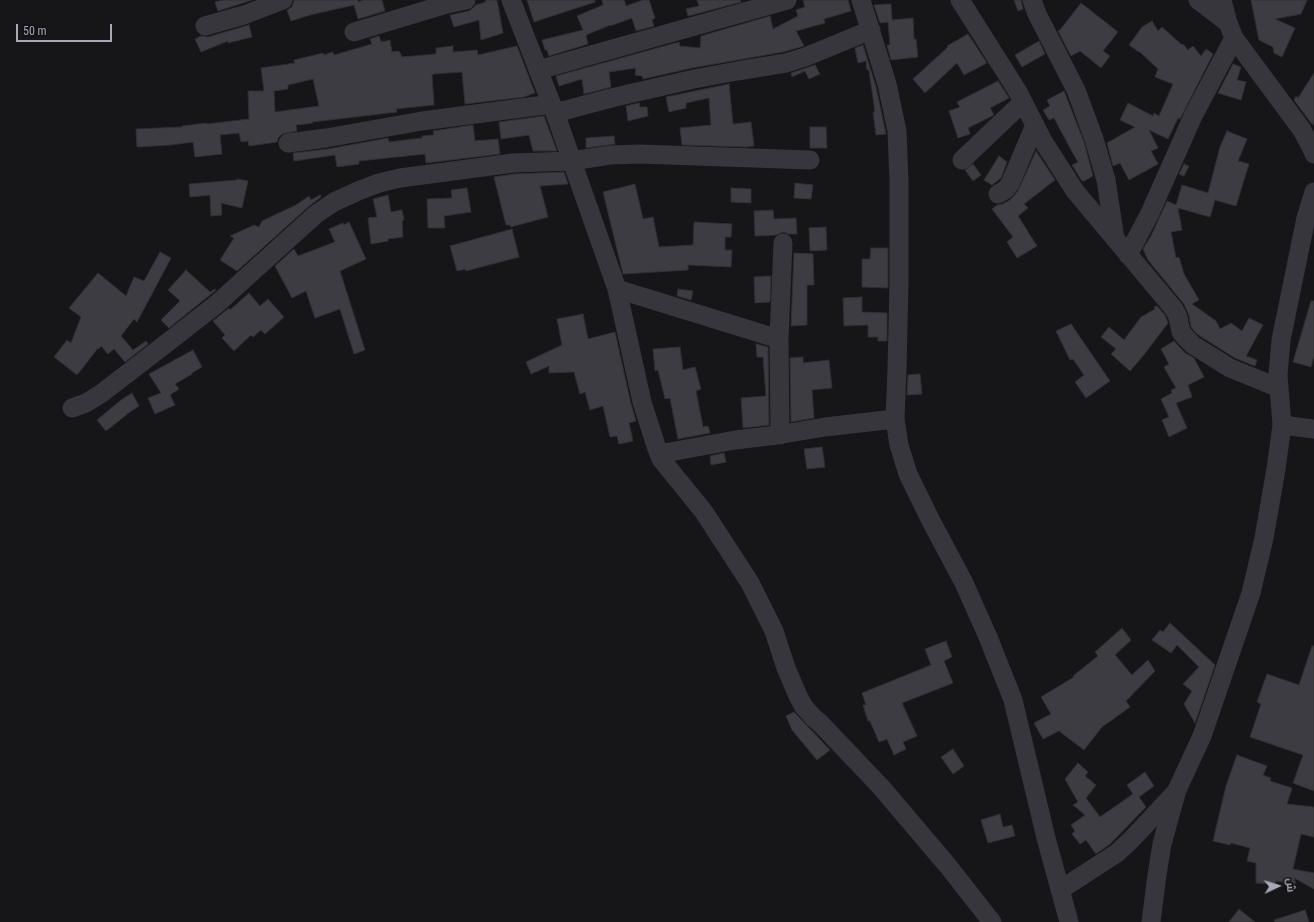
<!DOCTYPE html>
<meta charset="utf-8">
<style>
body{margin:0}
#map{position:relative;width:1314px;height:922px;overflow:hidden;background:#161517;font-family:"Roboto Condensed",Cairo,sans-serif}
canvas{display:block}
.north{position:absolute;left:1258px;top:866px;width:40px;height:40px;-webkit-text-stroke:3px #111012;paint-order:stroke;rotate:86deg;font-size:11px;font-weight:700;line-height:16px;text-align:center;color:#a7a8b8}
.north::after{content:'';display:block;margin:auto;width:14px;height:18px;background:#a7a8b8;clip-path:polygon(50% 0,100% 100%,50% 72%,0 100%)}
.scale{position:absolute;left:16px;top:24px;width:96px;height:18px;box-sizing:border-box;border:2px solid #a7a8b8;border-top:0;padding-left:5px;font-size:12px;line-height:14px;white-space:nowrap;color:#a7a8b8;-webkit-text-stroke:3px #111012;paint-order:stroke}
</style>
<div id="map">
<canvas width="1314" height="922"></canvas>
<div class="north">ش</div>
<div class="scale">50 m</div>
</div>
<script>
const ctx = document.querySelector('canvas').getContext('2d');
ctx.lineJoin = 'round';
function fillPath(path, color) { ctx.fillStyle = color; ctx.fill(path, 'evenodd'); }
const shape = rows => new Path2D(rows.map(r => 'M' + r).join(''));
function strokePath(path, color, width, dash) { ctx.strokeStyle = color; ctx.lineWidth = width; ctx.lineCap = dash ? 'butt' : 'round'; ctx.setLineDash(dash || []); ctx.stroke(path); }
const building = shape([
 [223,0,252,0,218,11,215,2,223,0],
 [294,0,358,0,358,2,363,0,382,0,385,11,358,19,354,5,310,15,291,21,287,10,292,7,294,0],
 [485,0,497,0,503,33,481,40,479,20,454,27,450,15,469,11,473,8,476,5,486,2,485,0],
 [527,0,595,0,595,2,534,22,527,0],
 [602,0,624,0,626,6,643,0,649,0,655,18,652,20,654,26,636,31,632,18,610,26,610,25,586,35,588,44,549,56,547,50,545,50,542,40,583,30,577,16,603,5,602,0],
 [697,0,740,0,741,2,688,16,686,9,699,6,697,0],
 [803,0,848,0,851,11,824,19,825,23,796,31,804,46,783,52,692,68,643,79,642,76,635,75,636,68,609,72,611,87,584,94,582,79,559,86,556,76,679,42,680,46,700,48,701,36,770,16,773,29,798,16,796,10,805,7,803,0],
 [1014,0,1021,0,1023,9,1018,11,1014,0],
 [1251,0,1307,0,1301,14,1275,19,1295,28,1282,57,1274,53,1273,47,1259,40,1251,0],
 [1081,3,1118,32,1103,51,1110,56,1101,68,1080,51,1071,56,1058,31,1060,30,1081,3],
 [891,4,892,20,913,18,914,39,916,39,918,57,891,60,887,45,890,45,888,22,880,23,874,5,891,4],
 [1152,21,1158,31,1162,27,1182,45,1183,44,1188,50,1193,46,1201,56,1206,49,1213,54,1180,119,1178,118,1168,139,1149,130,1158,148,1151,151,1158,164,1129,180,1120,163,1113,166,1107,143,1135,127,1120,120,1128,103,1153,116,1154,113,1159,116,1173,84,1155,77,1158,69,1140,52,1139,52,1129,45,1142,27,1152,21],
 [249,25,252,37,228,43,228,41,201,52,195,39,201,36,208,37,249,25],
 [968,34,987,63,964,75,957,63,925,93,913,79,948,47,947,46,968,34],
 [379,36,381,42,383,41,383,42,390,40,392,52,399,51,402,57,436,54,436,48,453,46,453,52,477,50,478,55,517,46,535,93,524,97,465,104,462,72,434,74,432,75,434,105,396,109,397,112,312,122,313,123,296,125,297,131,282,134,278,138,277,142,249,146,248,141,241,142,239,133,220,135,222,154,195,157,193,142,171,145,137,147,136,129,182,127,182,126,207,123,207,124,249,119,248,91,264,91,261,68,295,63,294,60,323,53,324,55,333,52,334,55,372,44,370,39,379,36],
 [313,79,319,106,275,112,274,91,288,89,288,85,313,79],
 [1039,41,1045,54,1022,67,1015,55,1039,41],
 [863,45,876,87,886,134,876,135,873,112,875,112,869,70,867,70,866,61,858,63,855,48,863,45],
 [1233,64,1241,67,1237,80,1246,82,1241,100,1218,93,1233,64],
 [815,65,820,74,809,79,805,71,792,77,791,73,815,65],
 [1314,73,1314,125,1311,123,1294,100,1296,96,1298,98,1314,73],
 [998,81,1009,98,990,108,994,115,968,128,970,134,958,138,949,111,960,107,957,102,998,81],
 [729,84,733,124,751,122,754,146,746,147,682,145,680,128,711,125,709,98,686,103,686,108,669,112,666,97,729,84],
 [1064,91,1084,142,1093,176,1084,181,1082,181,1072,165,1078,162,1070,148,1054,118,1049,120,1043,110,1050,106,1047,100,1064,91],
 [639,103,640,107,647,107,648,116,628,121,626,106,639,103],
 [544,116,557,151,533,151,529,135,501,139,499,122,544,116],
 [473,125,475,141,498,139,500,154,426,163,425,154,359,161,359,164,337,167,335,155,294,161,293,153,328,149,388,138,389,142,422,138,422,136,434,135,433,131,473,125],
 [810,127,826,127,827,148,810,148,810,127],
 [1227,131,1247,139,1238,161,1249,164,1236,206,1215,200,1210,217,1178,208,1182,230,1171,232,1176,258,1179,257,1184,274,1199,300,1192,304,1216,321,1220,329,1231,323,1242,331,1249,318,1263,325,1246,356,1257,360,1255,366,1235,358,1200,336,1195,332,1191,327,1189,315,1184,304,1148,260,1143,249,1151,236,1167,201,1176,205,1182,185,1208,193,1220,147,1227,131],
 [614,136,615,144,586,148,586,138,614,136],
 [1036,151,1055,180,1024,204,1028,208,1018,216,1037,246,1017,258,1007,242,1013,237,992,209,997,205,1003,204,1010,200,1018,191,1036,151],
 [999,156,1007,162,1001,178,992,185,984,180,999,156],
 [973,164,981,175,973,181,965,170,973,164],
 [1184,164,1189,166,1184,176,1179,174,1184,164],
 [564,172,568,184,540,186,548,217,511,227,510,225,506,225,494,177,514,174,564,172],
 [237,179,248,181,242,208,221,203,222,215,211,216,210,195,190,197,189,184,237,180,237,179],
 [795,183,813,185,811,199,794,198,795,183],
 [635,184,643,219,653,217,659,247,693,245,694,222,732,224,731,237,725,237,725,250,732,250,731,267,688,265,688,270,623,274,603,192,635,184],
 [467,188,471,212,444,216,445,228,428,228,427,199,452,198,451,190,467,188],
 [731,188,751,189,751,203,731,202,731,188],
 [320,195,321,197,308,207,237,271,220,260,234,238,230,236,254,225,259,227,262,221,296,205,309,196,311,200,320,195],
 [388,195,391,212,402,210,404,220,402,221,403,237,388,239,388,241,371,244,368,218,377,217,373,199,388,195],
 [773,210,774,219,796,218,797,234,789,234,783,232,776,235,755,236,754,211,773,210],
 [349,222,366,259,340,271,365,350,354,354,340,309,315,318,306,291,292,298,275,266,294,249,298,256,335,242,329,229,343,223,344,225,349,222],
 [826,227,827,250,810,251,809,228,826,227],
 [512,229,519,257,466,271,465,269,457,271,450,246,512,229],
 [871,248,888,248,888,288,862,287,862,259,870,259,871,248],
 [160,252,171,258,137,322,134,319,121,336,133,350,146,341,148,344,125,362,114,349,108,354,101,346,99,349,98,348,77,375,54,357,67,340,71,343,81,317,69,308,98,273,126,296,134,277,144,281,160,252],
 [794,253,813,254,814,285,807,285,807,325,791,326,794,253],
 [186,270,210,292,215,289,216,290,169,328,161,320,180,301,168,290,186,270],
 [771,276,770,302,755,303,754,277,771,276],
 [678,289,693,291,691,300,677,296,678,289],
 [249,293,260,306,268,299,284,317,265,334,261,330,253,337,251,335,234,351,222,338,225,335,213,321,229,308,230,310,249,293],
 [862,297,862,312,887,313,887,341,878,341,878,337,868,337,868,325,844,326,843,298,862,297],
 [1311,301,1314,301,1314,356,1311,367,1293,362,1311,301],
 [1157,306,1165,315,1168,323,1143,356,1130,371,1111,354,1116,349,1101,337,1109,327,1124,340,1141,317,1155,309,1154,307,1157,306],
 [583,314,588,339,615,332,631,404,636,421,629,423,633,441,619,444,617,436,610,437,603,406,590,410,585,392,580,394,574,372,549,373,549,366,531,374,526,362,562,345,557,319,583,314],
 [1071,324,1110,381,1086,398,1075,382,1084,375,1073,359,1070,360,1056,331,1071,324],
 [1174,341,1185,353,1194,358,1204,377,1188,385,1192,397,1176,403,1187,428,1169,437,1162,420,1169,417,1161,399,1172,393,1171,390,1176,388,1164,367,1169,364,1161,349,1174,341],
 [756,344,768,347,769,425,743,428,741,398,766,396,763,357,757,357,756,344],
 [680,347,683,370,695,367,701,389,696,391,703,427,708,426,710,433,678,439,670,398,665,399,658,370,655,371,653,349,680,347],
 [193,350,202,367,192,373,192,374,175,384,179,389,170,395,175,405,155,414,148,398,161,393,149,374,193,350],
 [803,357,803,363,829,360,832,388,812,390,814,418,791,422,790,358,803,357],
 [920,374,922,394,907,395,908,375,920,374],
 [132,393,139,406,130,412,106,431,97,420,121,400,132,393],
 [822,447,825,467,807,469,804,449,822,447],
 [724,453,726,462,711,465,710,456,724,453],
 [1170,623,1215,665,1195,723,1184,704,1192,691,1183,684,1199,667,1177,645,1171,653,1152,640,1160,630,1163,632,1170,623],
 [1122,628,1131,640,1115,655,1132,675,1148,660,1155,671,1126,701,1130,707,1102,727,1084,750,1059,731,1043,739,1034,723,1051,714,1041,697,1074,677,1073,676,1098,656,1095,652,1122,628],
 [946,641,952,657,944,661,953,683,902,703,917,736,903,742,906,749,894,755,887,739,879,742,870,721,868,721,863,705,866,705,862,693,931,665,925,649,946,641],
 [1312,646,1314,646,1314,791,1293,783,1303,755,1250,737,1261,704,1257,702,1267,674,1299,685,1312,646],
 [794,712,830,750,817,760,792,730,786,716,794,712],
 [953,749,964,766,953,774,941,757,953,749],
 [1237,755,1267,766,1263,775,1271,778,1270,781,1292,788,1287,804,1314,807,1314,837,1301,834,1293,869,1314,873,1314,889,1294,878,1296,884,1276,881,1275,884,1256,883,1256,863,1247,861,1250,848,1231,843,1230,845,1213,841,1226,786,1237,755],
 [1078,763,1088,772,1085,776,1096,785,1086,798,1100,817,1133,794,1127,785,1145,772,1154,786,1139,797,1146,807,1110,844,1096,854,1086,840,1080,844,1072,834,1075,831,1071,825,1085,815,1073,805,1078,802,1065,779,1078,763],
 [1000,814,1003,827,1012,825,1015,836,988,843,981,820,1000,814],
 [1239,909,1255,922,1229,922,1239,909],
 [1305,910,1309,922,1275,922,1274,920,1305,910]
]);
fillPath(building, '#3d3c42');
strokePath(building, '#302f33', 1);
strokePath(shape([
 [511,0,555,113,617,289,642,402,657,449,661,459,704,512,750,583,774,631,786,668,798,696,804,707,813,717,821,724,881,787,948,866,992,922],
 [861,0,887,84,897,131,899,181,899,282,897,369,895,419,899,445,908,474,931,521,964,583,988,637,1013,700,1046,838,1069,922],
 [960,0,1018,92,1043,141,1075,191,1174,309,1178,317,1181,332,1187,339,1193,345,1230,368,1279,388],
 [1032,0,1037,14,1076,90,1094,139,1106,180,1115,239],
 [1198,0,1228,23],
 [1222,0,1228,23,1234,38,1302,130,1312,149,1314,154],
 [205,26,244,15,283,0],
 [354,32,447,4,466,0],
 [538,70,787,0],
 [555,113,611,98,694,79,737,71,786,63,805,57,871,30],
 [288,143,326,138,422,121,552,104],
 [962,160,1023,102],
 [998,194,1005,190,1010,184,1035,125],
 [1128,255,1150,213,1193,116,1234,38],
 [617,289,779,339],
 [72,408,86,403,102,393,172,339,218,303,315,215,334,202,358,191,379,183,400,178,513,163,572,161,610,155,639,154,810,160],
 [1282,425,1314,429],
 [780,435,779,339,783,243],
 [659,454,735,440,777,435,825,427,895,419],
 [1060,890,1117,853,1131,840,1175,793],
 [1151,922,1157,875,1162,844,1177,790,1202,736,1251,593,1264,538,1276,469,1282,425,1278,375,1281,340,1306,218,1314,192]
]), '#36363c', 19);
</script>
